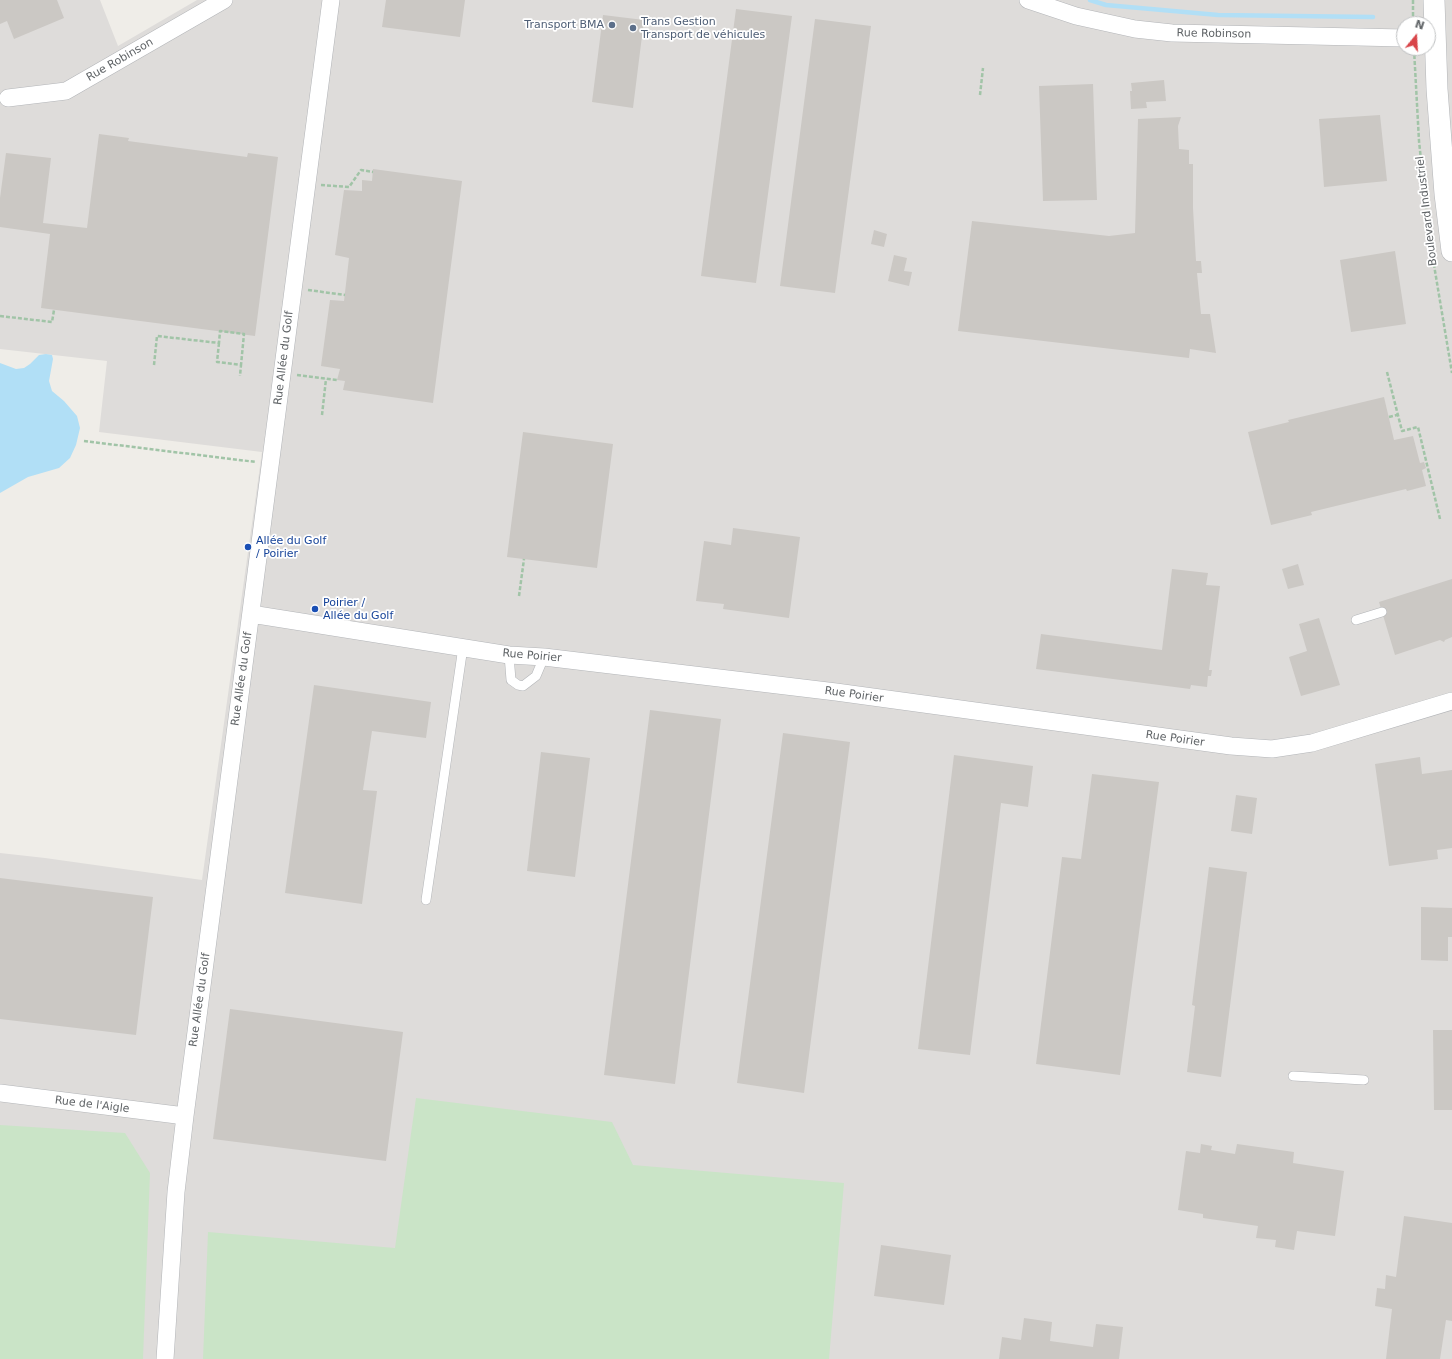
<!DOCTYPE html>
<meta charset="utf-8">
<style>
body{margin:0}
#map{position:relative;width:1452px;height:1359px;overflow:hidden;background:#efede8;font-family:"DejaVu Sans",sans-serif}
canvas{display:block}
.north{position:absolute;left:1396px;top:16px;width:40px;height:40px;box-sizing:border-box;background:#fff;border:1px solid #bfc1c2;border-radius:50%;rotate:18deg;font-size:11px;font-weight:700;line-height:16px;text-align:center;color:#5f6366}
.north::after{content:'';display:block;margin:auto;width:14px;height:18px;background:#d84549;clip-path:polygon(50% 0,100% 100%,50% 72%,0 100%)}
</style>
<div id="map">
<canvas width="1452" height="1359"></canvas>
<div class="north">N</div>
</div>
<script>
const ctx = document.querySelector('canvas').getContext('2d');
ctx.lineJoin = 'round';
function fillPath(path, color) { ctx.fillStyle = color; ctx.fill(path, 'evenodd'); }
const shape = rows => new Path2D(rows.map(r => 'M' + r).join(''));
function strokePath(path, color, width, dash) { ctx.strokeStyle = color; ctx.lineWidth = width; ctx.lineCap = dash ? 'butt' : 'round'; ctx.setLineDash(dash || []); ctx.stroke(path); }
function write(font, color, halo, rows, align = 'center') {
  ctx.font = font + ' "DejaVu Sans",sans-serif'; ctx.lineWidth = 3.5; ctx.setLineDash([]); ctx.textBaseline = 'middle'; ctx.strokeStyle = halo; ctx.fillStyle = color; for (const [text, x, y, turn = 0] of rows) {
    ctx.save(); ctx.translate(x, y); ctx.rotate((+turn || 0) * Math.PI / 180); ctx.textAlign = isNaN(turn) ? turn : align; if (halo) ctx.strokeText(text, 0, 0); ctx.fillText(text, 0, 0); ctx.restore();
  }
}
fillPath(shape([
 [0,0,100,0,118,46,197,0,1452,0,1452,1359,0,1359,0,853,45,858,202,880,262,452,99,432,107,361,0,349],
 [1404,24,1428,24,1428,48,1404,48]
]), '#dedcda');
fillPath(shape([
 [416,1098,612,1122,633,1165,844,1183,829,1359,203,1359,208,1232,395,1248],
 [0,1125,125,1133,150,1173,143,1359,0,1359]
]), '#cae4c7');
fillPath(shape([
 [46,354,52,355,53,359,49,381,52,391,64,401,77,416,80,428,76,445,70,458,59,468,28,477,0,493,0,363,16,369,24,368,30,364,39,355]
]), '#b1dff6');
strokePath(shape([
 [1090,0,1106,5,1218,15,1373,17]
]), '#b1dff6', 4.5);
fillPath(shape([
 [0,0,57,0,64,18,14,39,7,21,0,24],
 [386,0,465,0,460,37,382,27],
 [736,9,792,16,756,283,701,276],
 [603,15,644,20,633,108,592,102],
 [815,19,871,26,835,293,780,286],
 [1164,80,1166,101,1146,102,1147,108,1131,109,1130,91,1132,91,1131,83],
 [1093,84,1097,200,1043,201,1039,86],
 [1380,115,1387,181,1324,187,1319,119],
 [1181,117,1178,126,1179,149,1189,150,1189,164,1193,164,1193,208,1196,261,1201,261,1202,273,1197,273,1201,314,1210,314,1216,353,1190,349,1189,358,958,331,972,221,1109,236,1135,233,1138,119],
 [99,134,129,138,128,141,247,157,248,153,278,157,255,336,41,308,50,234,0,227,0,198,6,153,51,158,43,223,87,228],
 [373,169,462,181,433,403,343,390,345,381,337,380,340,369,321,366,330,300,344,301,349,258,335,255,344,190,362,191,362,180,372,181],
 [874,230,887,234,884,247,871,244],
 [1395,251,1406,324,1351,332,1340,260],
 [894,255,907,258,904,271,912,272,909,286,888,281],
 [1384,397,1394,440,1413,436,1420,463,1424,462,1426,468,1422,470,1426,486,1407,491,1406,489,1311,512,1312,515,1271,525,1248,432,1289,422,1288,420],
 [523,432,613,444,597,568,507,557],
 [733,528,800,537,789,618,723,609,724,604,696,601,704,541,731,545],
 [1298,564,1304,585,1288,589,1282,569],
 [1172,569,1208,573,1206,585,1220,586,1209,670,1212,670,1211,676,1208,676,1207,687,1191,685,1190,689,1036,669,1041,634,1162,650],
 [1452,579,1452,637,1445,640,1444,642,1440,640,1395,655,1379,602],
 [1319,618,1340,685,1301,696,1289,657,1307,651,1299,624],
 [314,685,431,702,426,738,372,731,363,790,377,791,362,904,285,893],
 [650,710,721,719,675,1084,604,1075],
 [783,733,850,742,804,1093,737,1083],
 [541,752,590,758,575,877,527,871],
 [954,755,1033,766,1028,807,1001,803,970,1055,918,1049],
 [1420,757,1422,774,1452,770,1452,848,1437,850,1438,859,1389,866,1375,764],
 [1092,774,1159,782,1120,1075,1036,1064,1062,857,1081,859],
 [1236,795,1257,798,1252,834,1231,831],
 [1209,867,1247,872,1221,1077,1187,1072,1195,1006,1192,1005],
 [0,878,153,897,136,1035,0,1019],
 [1421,907,1452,908,1452,937,1448,937,1448,961,1421,960],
 [230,1009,403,1032,386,1161,213,1139],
 [1433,1030,1452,1030,1452,1110,1434,1110],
 [1201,1144,1212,1146,1211,1150,1235,1154,1237,1144,1294,1152,1293,1163,1344,1171,1335,1236,1297,1231,1294,1250,1275,1247,1276,1240,1256,1238,1258,1226,1203,1218,1203,1214,1178,1210,1186,1151,1200,1153],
 [1404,1216,1452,1223,1452,1321,1446,1320,1440,1359,1386,1359,1392,1309,1375,1306,1377,1288,1385,1289,1386,1275,1396,1277],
 [881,1245,951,1255,944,1305,874,1296],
 [1024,1318,1052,1322,1050,1341,1093,1347,1096,1324,1123,1327,1119,1359,999,1359,1002,1337,1021,1340]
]), '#cbc8c4');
const service = shape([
 [1356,620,1382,612],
 [509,655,511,680,518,685,523,686,536,676,544,657],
 [426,900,463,647],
 [1293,1076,1364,1080]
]);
const minor = shape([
 [1028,0,1076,16,1135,29,1172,33,1404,38],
 [8,98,66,91,224,0],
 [251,614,509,655,544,657,836,692,1231,746,1272,749,1312,743,1452,701],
 [0,1093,185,1116],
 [165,1359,176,1192,185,1116,331,0]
]);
const tertiary = shape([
 [1434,0,1437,89,1445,194,1452,251]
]);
strokePath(service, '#b3b5b8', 10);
strokePath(minor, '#b3b5b8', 18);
strokePath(tertiary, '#b3b5b8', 22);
strokePath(shape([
 [1413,0,1413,24],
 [1414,49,1419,141,1429,235,1452,373],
 [980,95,983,68],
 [321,185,349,187,361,170,373,172],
 [308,290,345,295],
 [0,316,52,322,54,310],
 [219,343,217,362,241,365,240,376],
 [154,365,157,336,219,343,220,331,244,334,241,365],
 [1387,372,1402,431,1418,427,1440,519],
 [297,375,337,380],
 [322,415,326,379],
 [1389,417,1397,415],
 [84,441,256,462],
 [519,596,524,559]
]), '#a1c4a7', 2.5, [4, 2]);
strokePath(service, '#fff', 9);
strokePath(minor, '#fff', 17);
strokePath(tertiary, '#fff', 21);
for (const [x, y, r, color] of [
 [612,25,4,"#5c6f8a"],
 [633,28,4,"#5c6f8a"],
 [248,547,4,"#1a4fb4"],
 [315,609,4,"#1a4fb4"]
]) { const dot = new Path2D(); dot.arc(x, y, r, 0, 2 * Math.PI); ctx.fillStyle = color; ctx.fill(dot); strokePath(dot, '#fff', 1.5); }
write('11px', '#4e5e75', '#fff', [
 ["Trans Gestion",641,22],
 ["Transport de véhicules",641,35],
 ["Transport BMA",604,25,"right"]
], 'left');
write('11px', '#5f6366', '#fff', [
 ["Rue Robinson",1214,34,1],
 ["Rue Robinson",120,60,-30],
 ["Boulevard Industriel",1427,211,-97],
 ["Rue Allée du Golf",284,358,-83],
 ["Rue Poirier",532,656,5],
 ["Rue Allée du Golf",242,679,-82],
 ["Rue Poirier",854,695,8],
 ["Rue Poirier",1175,739,8],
 ["Rue Allée du Golf",200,1000,-82],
 ["Rue de l'Aigle",92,1105,7]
]);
write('11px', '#164399', '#fff', [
 ["Allée du Golf",256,541],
 ["/ Poirier",256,554],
 ["Poirier /",323,603],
 ["Allée du Golf",323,616]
], 'left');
</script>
